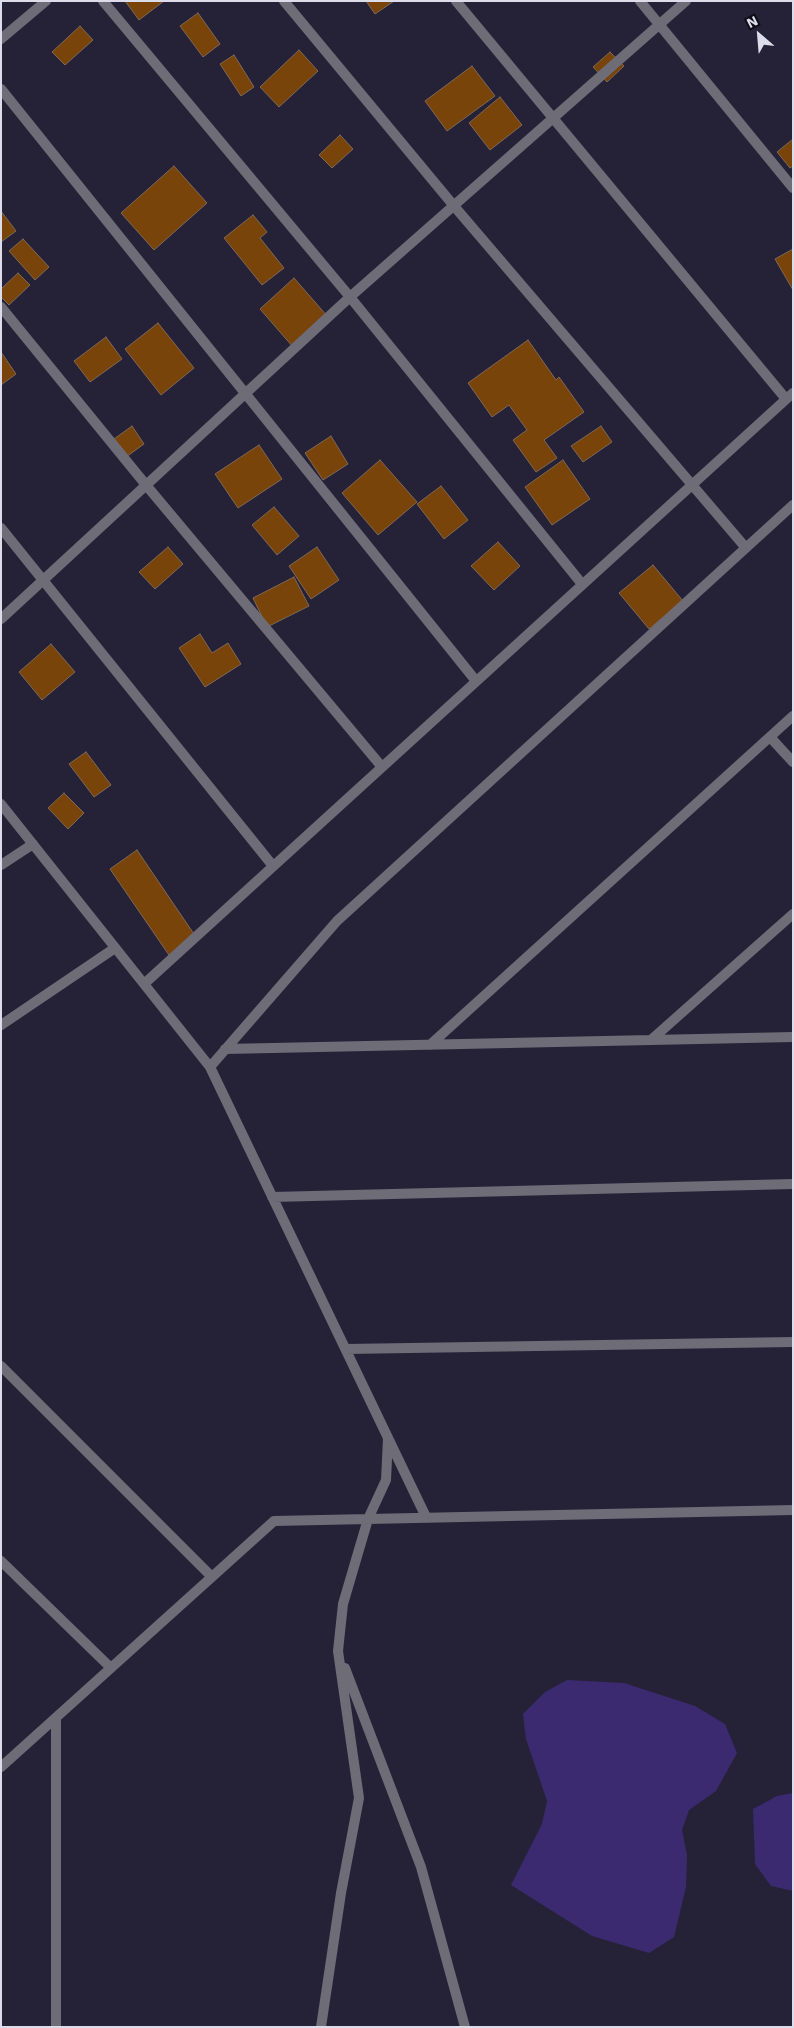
<!DOCTYPE html>
<style>
body{margin:0}
#map{position:relative;width:794px;height:2028px;overflow:hidden;background:#252237;font-family:"Work Sans",sans-serif}
canvas{display:block}
.frame{position:absolute;inset:0;border:2px solid #dddcea;pointer-events:none}
.north{position:absolute;left:734px;top:10px;width:50px;height:50px;-webkit-text-stroke:4px #0e0d16;paint-order:stroke;rotate:333deg;font-size:14px;font-weight:700;line-height:20px;text-align:center;color:#dddcea}
.north::after{content:'';display:block;margin:auto;width:18px;height:22px;background:#dddcea;clip-path:polygon(50% 0,100% 100%,50% 72%,0 100%)}
</style>
<div id="map">
<canvas width="794" height="2028"></canvas>
<div class="frame"></div>
<div class="north">N</div>
</div>
<script>
const ctx = document.querySelector('canvas').getContext('2d');
ctx.lineJoin = 'round';
function fillPath(path, color) { ctx.fillStyle = color; ctx.fill(path, 'evenodd'); }
const shape = rows => new Path2D(rows.map(r => 'M' + r).join(''));
function strokePath(path, color, width, dash) { ctx.strokeStyle = color; ctx.lineWidth = width; ctx.lineCap = dash ? 'butt' : 'round'; ctx.setLineDash(dash || []); ctx.stroke(path); }
fillPath(shape([
 [567,1680,624,1683,695,1706,725,1724,737,1753,716,1791,689,1810,682,1830,687,1855,686,1887,674,1937,649,1953,592,1936,511,1885,542,1824,547,1801,526,1739,523,1714,545,1692],
 [793,1793,793,1891,771,1886,755,1864,753,1809,777,1796]
]), '#3c2a70');
const building = shape([
 [125,1,164,1,139,20,125,1],
 [366,1,394,1,375,14,366,1],
 [198,13,220,44,203,57,180,26,198,13],
 [80,26,93,40,65,65,52,52,80,26],
 [299,50,318,71,279,107,260,87,299,50],
 [610,52,624,66,607,82,593,67,610,52],
 [234,55,254,87,241,96,220,64,234,55],
 [472,66,495,96,447,131,425,101,472,66],
 [500,97,522,125,490,150,469,123,500,97],
 [340,135,353,149,332,168,319,155,340,135],
 [793,139,793,166,790,168,777,152,793,139],
 [174,166,207,203,154,250,121,213,174,166],
 [1,211,16,231,1,242,1,211],
 [253,215,267,232,260,238,284,268,262,285,224,238,253,215],
 [23,239,49,267,35,280,9,251,23,239],
 [793,249,793,290,775,259,793,249],
 [18,273,30,285,9,305,1,297,1,289,18,273],
 [294,278,328,317,293,347,260,309,294,278],
 [158,323,194,368,161,395,125,349,158,323],
 [106,337,122,359,90,382,74,361,106,337],
 [528,340,556,380,559,377,584,412,544,440,557,458,536,472,513,440,527,430,509,405,492,417,468,383,528,340],
 [1,352,16,374,1,385,1,352],
 [132,426,144,444,126,457,114,439,132,426],
 [601,426,612,442,583,462,571,446,601,426],
 [331,436,348,464,323,480,305,453,331,436],
 [259,445,282,479,238,508,215,474,259,445],
 [380,460,417,502,378,535,342,493,380,460],
 [563,460,590,499,552,525,525,487,563,460],
 [441,486,468,520,444,539,417,504,441,486],
 [274,507,299,536,277,555,252,525,274,507],
 [498,542,520,566,494,590,471,566,498,542],
 [168,547,183,564,155,589,139,572,168,547],
 [317,547,339,580,311,599,289,566,317,547],
 [653,565,683,601,649,629,619,593,653,565],
 [294,577,309,606,267,627,253,598,294,577],
 [200,634,212,653,228,643,241,664,205,687,179,648,200,634],
 [51,644,75,672,42,700,19,672,51,644],
 [86,752,111,785,94,797,69,764,86,752],
 [64,793,84,813,68,829,48,808,64,793],
 [137,850,198,940,171,958,110,869,137,850]
]);
fillPath(building, '#79440a');
strokePath(building, '#7f6957', 1);
strokePath(shape([
 [103,1,350,297,582,584],
 [284,1,454,206,746,548],
 [456,1,786,399],
 [640,1,793,188],
 [1,39,46,1],
 [1,89,476,681],
 [1,307,146,485,382,767],
 [1,528,273,866],
 [1,619,350,297,686,1],
 [770,737,793,762],
 [1,804,210,1067,426,1517],
 [1,865,33,844],
 [144,984,793,393],
 [1,1025,115,948],
 [651,1040,793,914],
 [430,1045,793,716],
 [225,1049,793,1037],
 [210,1067,337,921,793,505],
 [272,1197,793,1184],
 [346,1349,793,1342],
 [1,1366,212,1577],
 [1,1561,111,1668],
 [345,1668,421,1867,465,2027],
 [56,1718,56,2027],
 [1,1767,274,1521,793,1510],
 [321,2027,341,1893,359,1798,338,1651,343,1604,368,1519,386,1480,388,1438]
]), '#6d6c77', 10);
</script>
